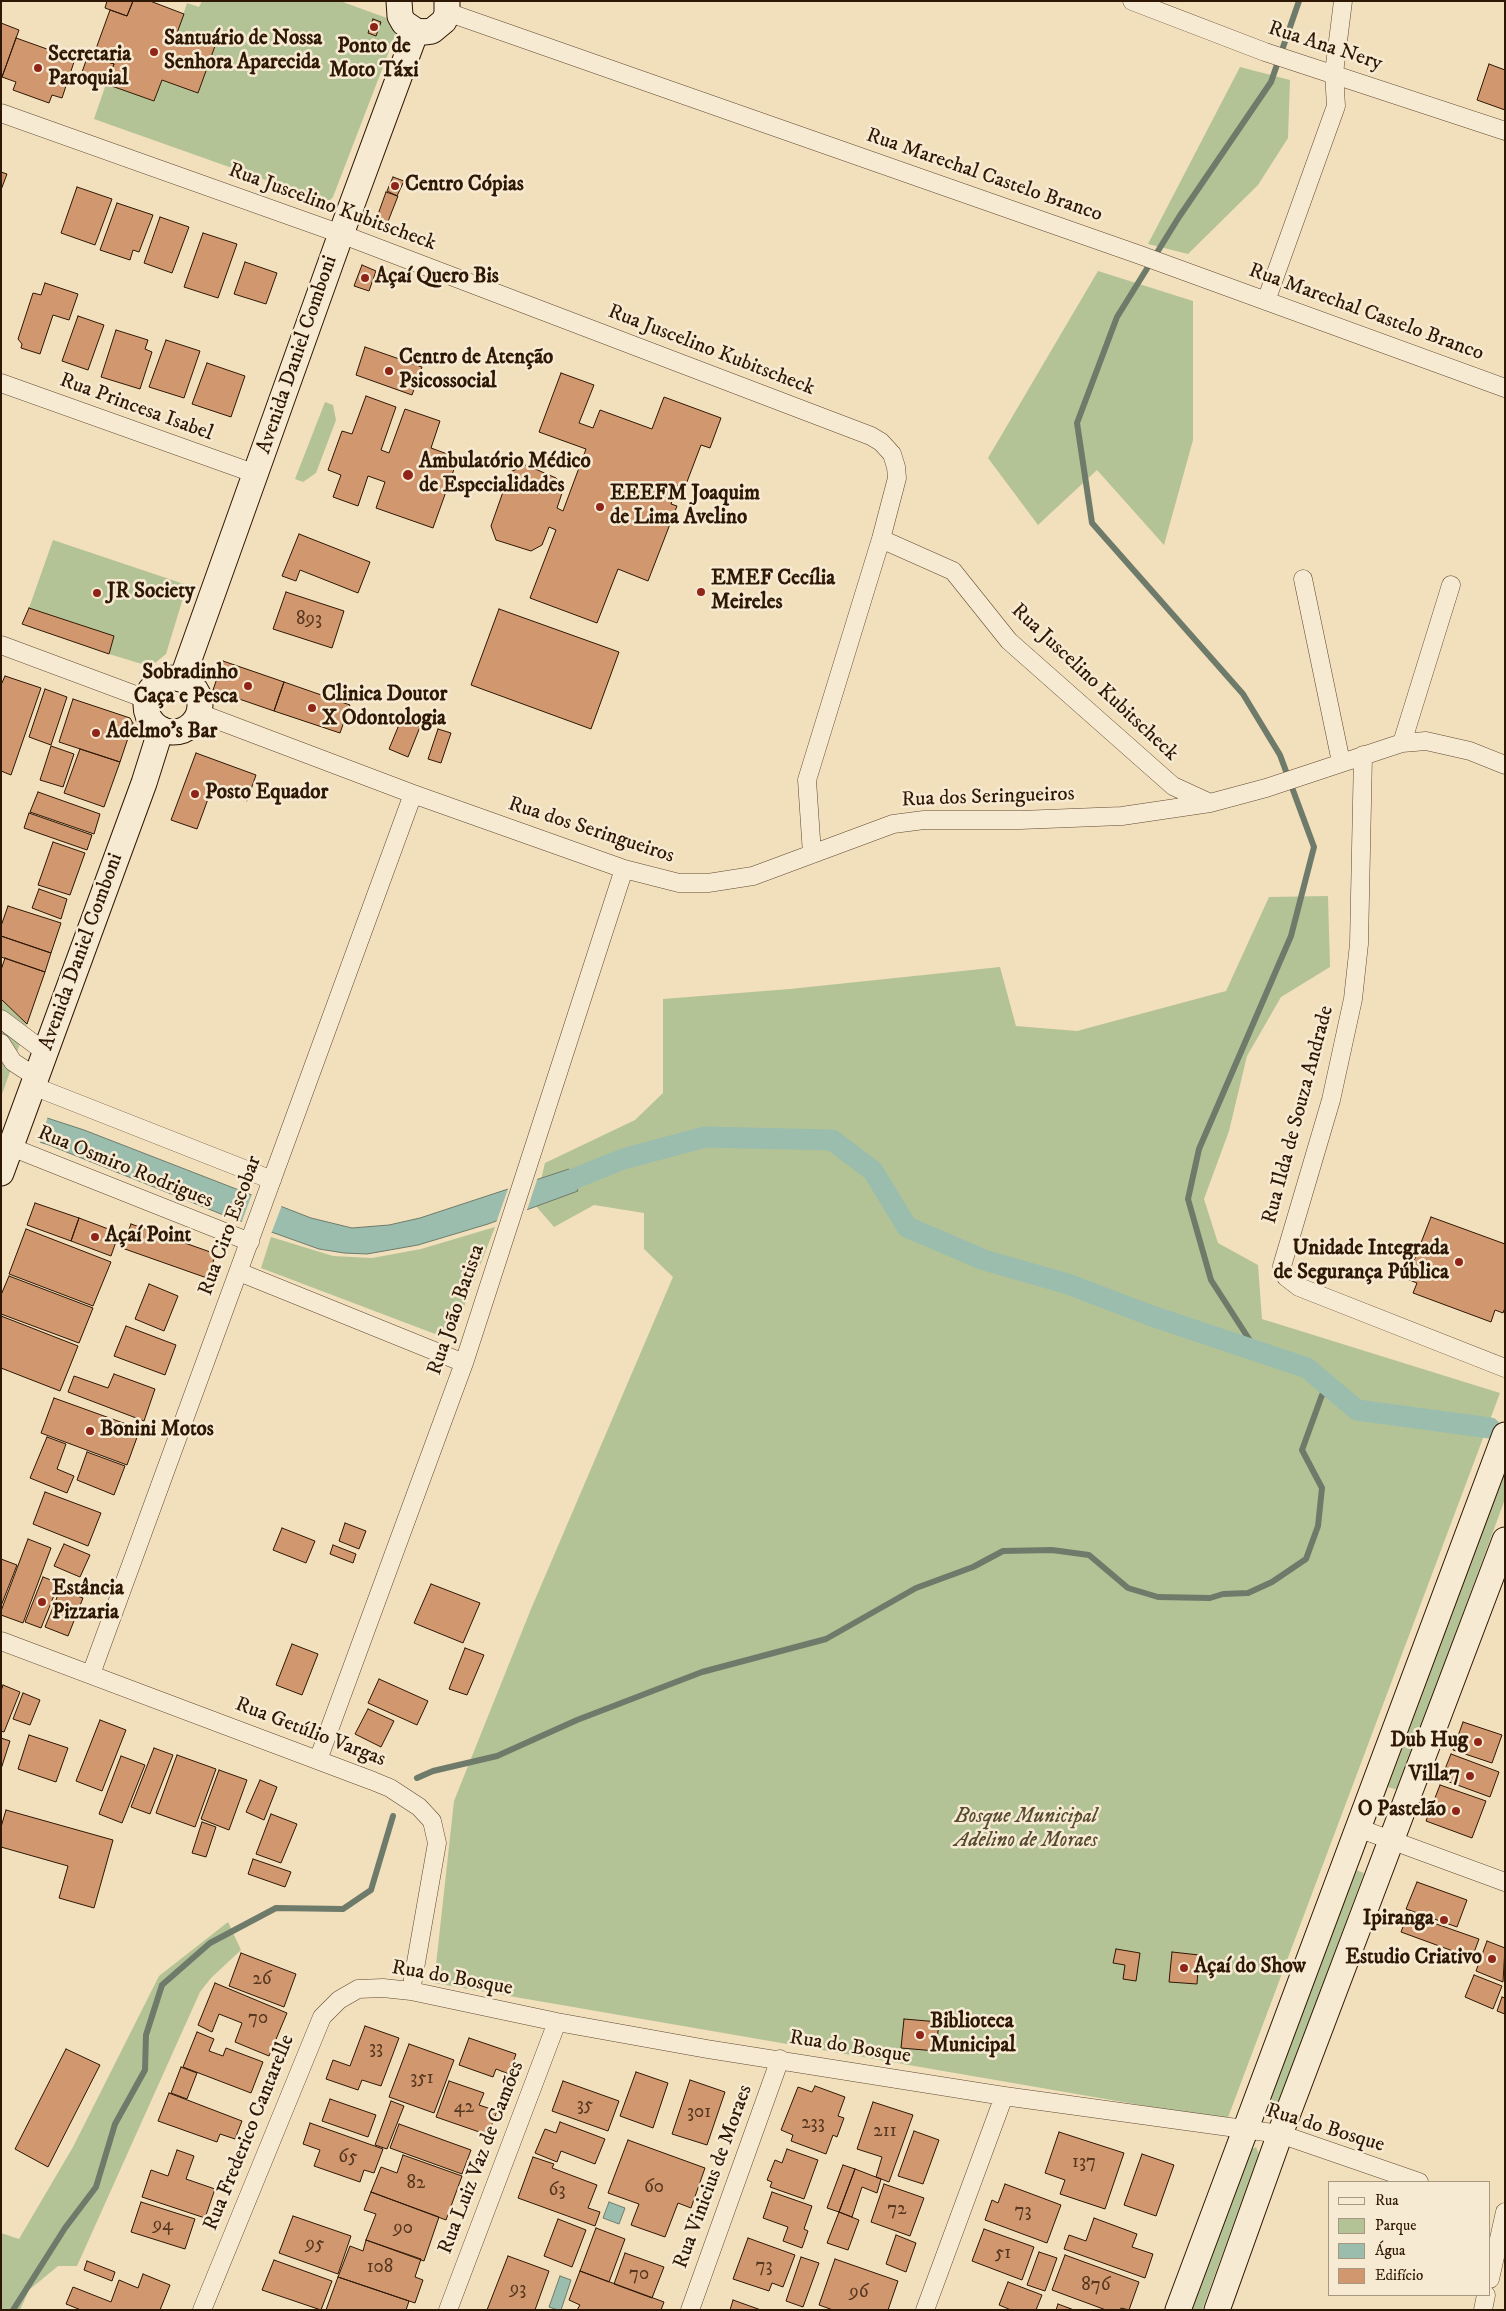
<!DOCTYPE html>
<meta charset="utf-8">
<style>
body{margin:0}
#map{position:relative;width:1506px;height:2311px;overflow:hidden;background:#f2dfbb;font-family:"IM FELL DW Pica",serif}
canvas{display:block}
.frame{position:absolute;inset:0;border:2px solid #2e1704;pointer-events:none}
.legend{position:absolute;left:1328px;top:2181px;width:162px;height:115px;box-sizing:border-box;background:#f7ead3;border:1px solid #a79680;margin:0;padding:6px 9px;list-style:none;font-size:15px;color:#2e1704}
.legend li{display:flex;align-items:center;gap:10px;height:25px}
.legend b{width:25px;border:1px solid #a79680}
</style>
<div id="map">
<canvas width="1506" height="2311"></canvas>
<div class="frame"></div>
<ul class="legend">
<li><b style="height:6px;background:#f7ead3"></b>Rua</li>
<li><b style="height:14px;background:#b4c396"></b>Parque</li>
<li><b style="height:14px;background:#9bbdae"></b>Água</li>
<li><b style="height:14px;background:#d1986f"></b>Edifício</li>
</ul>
</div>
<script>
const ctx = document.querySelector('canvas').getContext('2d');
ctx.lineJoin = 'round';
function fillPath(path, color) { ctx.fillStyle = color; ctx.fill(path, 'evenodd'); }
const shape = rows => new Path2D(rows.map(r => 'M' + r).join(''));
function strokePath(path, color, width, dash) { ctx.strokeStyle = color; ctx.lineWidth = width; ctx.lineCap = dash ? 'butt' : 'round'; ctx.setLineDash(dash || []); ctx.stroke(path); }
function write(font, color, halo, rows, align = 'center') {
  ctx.font = font + ' "IM FELL DW Pica",serif'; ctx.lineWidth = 5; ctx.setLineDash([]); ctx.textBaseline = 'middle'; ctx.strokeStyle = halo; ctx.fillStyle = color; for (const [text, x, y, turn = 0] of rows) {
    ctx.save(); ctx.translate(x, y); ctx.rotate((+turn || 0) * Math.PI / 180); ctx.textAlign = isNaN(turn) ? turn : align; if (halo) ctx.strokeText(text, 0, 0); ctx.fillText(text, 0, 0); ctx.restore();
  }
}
fillPath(shape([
 [202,1,340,1,387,18,394,24,396,33,333,197,330,200,325,201,94,119,106,84,154,101,162,80,198,93,215,46,177,33,187,3,199,7],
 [1240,67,1290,80,1288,138,1258,185,1188,254,1148,244],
 [1098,271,1193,301,1193,440,1164,545,1097,470,1038,525,988,458],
 [325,402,333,405,336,420,316,473,303,482,295,479],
 [53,540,187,585,166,654,155,663,145,665,109,654,114,636,29,608],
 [1328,896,1330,967,1281,997,1247,1056,1229,1131,1204,1199,1218,1243,1258,1265,1262,1319,1500,1393,1227,2120,434,1983,454,1801,531,1609,673,1277,644,1249,644,1213,594,1205,554,1227,535,1205,545,1163,635,1120,663,1093,663,999,790,989,1000,967,1016,1026,1077,1031,1226,991,1269,897],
 [1,999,27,1024,1,1097],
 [495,1227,451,1340,261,1268,271,1237,333,1256,372,1258,421,1249],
 [1505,1473,1505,1499,1398,1790,1388,1787],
 [1356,1870,1364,1873,1276,2112,1270,2114,1267,2109],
 [228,1922,241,1950,211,1978,200,1992,77,2266,58,2266,29,2290,20,2310,1,2310,1,2233,19,2239,73,2147,159,1976],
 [1256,2147,1259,2154,1202,2310,1191,2310,1249,2151]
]), '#b4c396');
const water = shape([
 [1,1103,84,1130,311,1218,352,1228,389,1225,420,1218,569,1169,578,1191,488,1224,418,1245,367,1254,344,1253,319,1249,221,1214,49,1145,1,1130,1,1103],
 [609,2202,625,2208,619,2224,603,2218,609,2202],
 [560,2276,571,2280,561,2310,558,2310,549,2307,560,2276]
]);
fillPath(water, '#9bbdae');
strokePath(water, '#6f7b6a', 1);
fillPath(shape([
 [1,1101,48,1116,40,1143,1,1131],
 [538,1177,526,1213,496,1223,509,1186],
 [252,1194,282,1205,271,1234,241,1224]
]), '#f2dfbb');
strokePath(shape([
 [1258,1353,1211,1280,1188,1199,1199,1149,1291,936,1314,847,1280,755,1243,694,1092,523,1077,423,1117,317,1179,217,1271,82,1299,1],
 [417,1778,433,1771,497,1756,577,1720,702,1672,826,1639,916,1588,973,1567,1003,1551,1052,1550,1089,1555,1128,1588,1158,1597,1210,1598,1223,1594,1248,1593,1272,1582,1306,1559,1318,1526,1322,1488,1302,1450,1322,1395,1333,1390],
 [13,2310,65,2228,96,2187,115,2124,145,2070,146,2035,162,1985,210,1943,276,1908,343,1909,371,1890,393,1816]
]), '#6f7b6a', 6);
strokePath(shape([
 [546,1190,623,1159,705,1137,832,1140,873,1171,907,1227,984,1260,1068,1284,1149,1315,1307,1368,1357,1410,1490,1428]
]), '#9bbdae', 21);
const building = shape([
 [107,1,133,1,127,16,105,8,107,1],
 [133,1,150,1,184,14,177,33,215,46,198,93,162,80,154,101,106,84,114,64,93,57,110,10,127,16,133,1],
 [373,19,381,22,376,36,368,33,373,19],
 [1,23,19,30,2,77,1,77,1,23],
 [16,38,75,59,62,98,52,95,49,103,13,90,16,82,2,77,16,38],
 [88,55,114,64,106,84,81,75,88,55],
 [1489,64,1505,70,1505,110,1477,100,1489,64],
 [1,172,7,174,1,190,1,172],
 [393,177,404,181,397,196,387,191,393,177],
 [77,187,112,199,95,245,61,233,77,187],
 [386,192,398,196,387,224,376,220,386,192],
 [117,203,153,215,139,252,133,250,130,260,100,250,117,203],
 [160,217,189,227,172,273,144,263,160,217],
 [203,233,237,244,218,298,184,287,203,233],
 [245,262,277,273,266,304,234,294,245,262],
 [362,265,376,271,369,291,354,286,362,265],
 [45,283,78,294,69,320,53,315,40,354,21,348,22,344,18,339,33,293,41,295,45,283],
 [78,316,104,325,88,370,62,361,78,316],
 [116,330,148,340,145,349,152,352,140,389,101,377,116,330],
 [166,340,200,351,184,398,149,387,166,340],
 [365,347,422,367,412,395,356,375,365,347],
 [207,363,245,376,231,417,192,404,207,363],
 [561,373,594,385,579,423,593,428,600,410,652,429,664,397,721,418,710,448,701,445,685,487,678,485,671,504,677,506,648,581,618,569,597,623,530,598,556,530,549,527,542,545,531,551,496,540,491,526,510,472,526,465,556,478,563,490,557,508,563,511,586,449,539,432,561,373],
 [366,396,396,407,381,450,389,453,405,409,440,421,431,448,458,458,433,528,376,508,385,482,368,476,358,506,333,497,341,475,328,470,342,431,352,434,366,396],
 [299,534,370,562,358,593,300,570,296,581,282,576,299,534],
 [286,592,344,611,332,648,273,629,286,592],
 [29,608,114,636,109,654,22,624,29,608],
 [499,609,619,652,591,729,471,685,499,609],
 [223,661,284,682,274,711,213,690,223,661],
 [5,676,41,688,11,775,1,771,1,685,5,676],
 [284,682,350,705,340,733,274,711,284,682],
 [45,689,67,697,51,745,29,737,45,689],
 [73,699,130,718,133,723,120,762,59,742,73,699],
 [401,720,420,727,408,757,389,749,401,720],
 [438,729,451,733,441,763,428,759,438,729],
 [51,746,74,754,63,787,40,780,51,746],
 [80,749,120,762,104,807,64,793,80,749],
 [196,753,256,775,247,801,212,788,197,829,171,820,196,753],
 [38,792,100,814,94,834,30,812,38,792],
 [29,813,92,835,87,850,24,828,29,813],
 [53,842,85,853,70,895,38,885,53,842],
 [39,889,67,899,61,919,32,908,39,889],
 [8,906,61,923,51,953,1,936,1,926,8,906],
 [1,936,51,953,45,972,1,957,1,936],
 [5,958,45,972,27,1024,1,999,1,970,5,958],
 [35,1203,79,1218,71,1241,27,1225,35,1203],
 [1431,1217,1505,1244,1505,1308,1503,1313,1495,1310,1491,1322,1413,1293,1417,1283,1407,1279,1431,1217],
 [79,1218,119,1233,111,1256,71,1241,79,1218],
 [131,1224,216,1254,207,1278,122,1248,131,1224],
 [26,1229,111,1262,93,1306,9,1274,26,1229],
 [9,1276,93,1308,79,1343,1,1314,1,1295,9,1276],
 [149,1284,178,1296,164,1331,135,1319,149,1284],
 [1,1316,78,1346,60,1391,1,1368,1,1316],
 [126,1326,176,1345,165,1375,114,1356,126,1326],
 [114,1374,155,1389,144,1421,68,1392,74,1376,108,1388,114,1374],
 [54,1398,140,1429,127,1465,41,1433,54,1398],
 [47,1437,66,1444,57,1469,74,1476,67,1493,30,1478,47,1437],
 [87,1452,125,1466,114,1495,77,1480,87,1452],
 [45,1492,101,1513,88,1546,33,1524,45,1492],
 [345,1523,366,1531,359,1549,339,1541,345,1523],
 [282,1528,315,1541,306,1563,273,1550,282,1528],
 [28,1539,51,1548,23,1623,1,1615,1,1611,28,1539],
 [64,1544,90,1555,80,1577,54,1566,64,1544],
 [333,1545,356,1554,353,1563,330,1554,333,1545],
 [1,1559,17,1565,1,1606,1,1559],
 [43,1577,59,1583,41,1628,25,1622,43,1577],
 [431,1584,480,1603,463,1643,414,1623,431,1584],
 [60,1590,83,1598,68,1636,45,1627,60,1590],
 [292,1644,318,1654,302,1695,276,1685,292,1644],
 [465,1648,484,1655,467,1695,449,1689,465,1648],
 [379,1679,428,1701,417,1725,368,1703,379,1679],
 [3,1685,20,1692,4,1732,1,1731,1,1691,3,1685],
 [23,1693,40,1700,30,1725,13,1719,23,1693],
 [368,1709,394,1721,381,1747,355,1734,368,1709],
 [100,1720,126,1730,102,1791,76,1781,100,1720],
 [1463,1722,1502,1735,1492,1763,1453,1750,1463,1722],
 [29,1735,68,1748,56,1782,18,1769,29,1735],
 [1,1738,10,1741,1,1769,1,1738],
 [154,1748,173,1755,150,1814,131,1807,154,1748],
 [1451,1754,1499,1772,1490,1797,1441,1779,1451,1754],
 [177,1755,216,1769,195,1827,156,1813,177,1755],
 [121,1756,145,1765,122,1823,99,1814,121,1756],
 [219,1770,247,1780,229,1830,201,1819,219,1770],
 [260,1780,277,1787,264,1820,246,1812,260,1780],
 [1440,1785,1486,1801,1472,1838,1426,1821,1440,1785],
 [6,1810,113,1840,94,1908,59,1898,68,1866,1,1847,1,1827,6,1810],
 [271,1814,297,1824,281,1863,256,1854,271,1814],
 [202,1822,216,1827,206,1857,192,1853,202,1822],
 [253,1859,291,1872,285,1887,248,1874,253,1859],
 [1417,1882,1467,1900,1457,1927,1406,1909,1417,1882],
 [1408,1914,1479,1939,1472,1958,1401,1932,1408,1914],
 [1487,1941,1505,1948,1503,1982,1476,1971,1487,1941],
 [1116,1949,1140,1953,1136,1981,1123,1979,1125,1965,1113,1963,1116,1949],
 [1172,1952,1199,1955,1197,1984,1169,1982,1172,1952],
 [241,1953,296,1974,284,2007,229,1986,241,1953],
 [1474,1975,1502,1986,1493,2009,1465,1997,1474,1975],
 [215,1983,287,2013,269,2056,235,2042,242,2023,219,2014,212,2032,198,2025,215,1983],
 [1502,1997,1505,1998,1505,2014,1497,2011,1502,1997],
 [904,2019,939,2022,936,2051,901,2048,904,2019],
 [365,2026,399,2038,381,2086,362,2080,358,2090,326,2079,333,2060,350,2066,365,2026],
 [197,2032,214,2039,209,2051,223,2056,226,2048,263,2062,251,2093,183,2067,197,2032],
 [469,2038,516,2054,509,2074,496,2069,493,2077,459,2065,469,2038],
 [409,2044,454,2060,434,2113,389,2097,409,2044],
 [66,2049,100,2065,48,2167,15,2149,66,2049],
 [181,2067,197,2073,187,2099,171,2093,181,2067],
 [636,2072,668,2083,653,2128,620,2116,636,2072],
 [690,2080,725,2092,707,2145,672,2134,690,2080],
 [449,2081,484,2093,479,2105,497,2111,488,2135,436,2117,449,2081],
 [563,2081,619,2101,608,2131,552,2111,563,2081],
 [815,2086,845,2097,838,2116,844,2118,837,2137,833,2135,826,2154,791,2141,793,2135,781,2130,798,2087,812,2092,815,2086],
 [169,2093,242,2121,235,2139,220,2134,217,2142,158,2121,169,2093],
 [330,2099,376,2115,368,2137,322,2121,330,2099],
 [391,2101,404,2106,387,2149,375,2145,391,2101],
 [873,2102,913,2115,889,2182,876,2177,882,2157,857,2149,873,2102],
 [560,2122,605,2139,595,2164,561,2151,557,2162,535,2153,545,2129,556,2133,560,2122],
 [310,2123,383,2149,374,2173,364,2170,360,2182,314,2166,320,2150,303,2144,310,2123],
 [399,2124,471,2150,462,2174,390,2148,399,2124],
 [914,2131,939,2140,923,2184,898,2176,914,2131],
 [1059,2132,1124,2153,1105,2209,1060,2194,1065,2180,1045,2173,1059,2132],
 [628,2140,705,2168,691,2208,678,2203,665,2237,631,2225,639,2204,608,2193,628,2140],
 [787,2149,818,2160,804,2199,770,2187,772,2182,767,2180,775,2160,782,2163,787,2149],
 [177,2150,194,2156,186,2179,215,2189,205,2218,142,2197,151,2170,168,2176,177,2150],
 [1142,2154,1174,2165,1156,2216,1124,2205,1142,2154],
 [403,2155,462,2176,446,2220,371,2192,381,2167,397,2173,403,2155],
 [533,2157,554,2164,552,2168,597,2185,588,2208,600,2212,595,2226,518,2198,533,2157],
 [843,2165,855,2169,839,2212,827,2208,843,2165],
 [855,2169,881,2179,877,2193,862,2187,852,2217,839,2212,855,2169],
 [884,2184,924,2198,910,2236,871,2222,884,2184],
 [1005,2184,1061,2205,1047,2243,985,2220,992,2200,998,2203,1005,2184],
 [371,2192,439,2217,424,2261,366,2240,376,2214,364,2210,371,2192],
 [772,2192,812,2206,804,2229,808,2231,802,2248,783,2241,788,2227,763,2218,772,2192],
 [141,2202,195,2219,185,2249,131,2232,141,2202],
 [839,2212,859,2220,848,2250,827,2243,839,2212],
 [293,2216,351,2236,338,2274,279,2253,293,2216],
 [1094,2218,1137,2234,1132,2247,1153,2254,1145,2278,1064,2249,1069,2235,1086,2241,1094,2218],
 [558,2219,586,2230,572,2267,544,2256,558,2219],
 [596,2228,625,2239,609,2282,580,2271,596,2228],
 [984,2229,1034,2247,1022,2280,972,2261,984,2229],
 [896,2235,916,2243,906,2272,886,2264,896,2235],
 [748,2238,795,2255,783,2287,772,2283,769,2291,733,2279,748,2238],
 [366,2240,421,2259,415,2277,423,2280,415,2303,338,2277,350,2246,363,2251,366,2240],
 [1039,2252,1057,2258,1045,2291,1027,2285,1039,2252],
 [625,2253,664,2267,652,2298,614,2284,625,2253],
 [1065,2255,1139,2282,1129,2310,1121,2308,1120,2310,1106,2310,1052,2290,1065,2255],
 [508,2256,549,2271,535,2310,487,2310,508,2256],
 [801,2257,819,2263,803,2307,786,2301,801,2257],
 [835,2259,898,2281,888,2310,833,2310,819,2305,835,2259],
 [274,2260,332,2281,321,2310,262,2290,274,2260],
 [87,2261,115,2272,112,2281,84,2270,87,2261],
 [580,2271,664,2302,661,2310,577,2310,580,2305,569,2300,580,2271],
 [143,2274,170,2285,160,2310,81,2310,66,2304,73,2287,111,2302,119,2280,138,2288,143,2274],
 [338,2277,409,2301,406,2310,326,2310,338,2277],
 [1008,2282,1042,2295,1036,2310,1011,2310,999,2305,1008,2282],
 [733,2300,761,2310,730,2310,733,2300],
 [1058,2304,1074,2310,1056,2310,1058,2304]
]);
fillPath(building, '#d1986f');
strokePath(building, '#2e1704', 1);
const street = shape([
 [1132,1,1265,52,1505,131],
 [447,12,1140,255,1505,388],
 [1,113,341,234,871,436,881,442,892,454,896,467,897,478,881,539,807,780,812,854],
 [1266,301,1336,106,1334,73,1343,1],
 [1,383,256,474],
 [881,539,953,571,1009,641,1173,786,1210,803],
 [1303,579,1341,762],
 [1,645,146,699],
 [199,713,413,794,624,869,679,883,708,883,753,876,893,824,924,820,1020,820,1122,816,1210,803,1266,788,1402,743,1426,741,1470,751,1505,765],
 [1402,743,1451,585],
 [1363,755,1359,944,1353,999,1331,1100,1282,1266,1286,1277,1299,1287,1505,1368],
 [1,1019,45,1052],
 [1,1043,13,1062,36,1077],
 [33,1086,272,1180],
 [11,1147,250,1242],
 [239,1272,464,1363],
 [1,1641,373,1781,390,1788,419,1807,432,1821,437,1843,411,1991],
 [91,1674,413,794],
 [318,1760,464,1363,624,869],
 [1358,1828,1505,1882],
 [1490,2279,1505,2212],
 [202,2310,322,2017,339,2000,358,1989,383,1988,411,1991,557,2022,707,2049,1004,2096,1280,2134,1419,2182],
 [448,2310,557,2022],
 [690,2310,780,2059],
 [925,2310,1004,2096],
 [1483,2310,1486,2295]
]);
const secondary = shape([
 [399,1,400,16,404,23,416,31,424,32,432,31,444,21,447,14,447,1],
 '146 705a27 27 0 1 1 54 0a27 27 0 1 1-54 0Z',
 [182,679,341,234,416,31],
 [1,1173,144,783,161,729],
 [1178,2310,1505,1435],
 [1217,2310,1280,2134,1505,1540]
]);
strokePath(street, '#5f4932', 19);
strokePath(secondary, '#2e1704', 27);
strokePath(street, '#f7ead3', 18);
strokePath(secondary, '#f7ead3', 25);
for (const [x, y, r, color] of [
 [374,27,5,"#8f2418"],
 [154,52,5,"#8f2418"],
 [38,68,5,"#8f2418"],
 [395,186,5,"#8f2418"],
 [365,278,5,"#8f2418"],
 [389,371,5,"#8f2418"],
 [408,475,6,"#8f2418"],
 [600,507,5,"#8f2418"],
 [701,592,5,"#8f2418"],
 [97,593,5,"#8f2418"],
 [248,686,5,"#8f2418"],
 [312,708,5,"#8f2418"],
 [96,733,5,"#8f2418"],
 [195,794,5,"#8f2418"],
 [95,1237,5,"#8f2418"],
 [1459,1262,5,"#8f2418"],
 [90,1431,5,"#8f2418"],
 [42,1602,5,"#8f2418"],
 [1478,1742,5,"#8f2418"],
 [1470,1776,5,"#8f2418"],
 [1456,1811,5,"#8f2418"],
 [1444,1920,5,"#8f2418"],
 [1492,1959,5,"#8f2418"],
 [1184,1968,5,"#8f2418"],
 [920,2035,5,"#8f2418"]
]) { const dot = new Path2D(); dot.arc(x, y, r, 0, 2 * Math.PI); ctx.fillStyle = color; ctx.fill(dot); strokePath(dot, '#f7ead3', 2); }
write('19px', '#57371f', null, [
 ["893",309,620],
 ["26",262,1980],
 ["70",258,2019],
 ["33",376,2049],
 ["351",422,2079],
 ["35",585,2106],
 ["42",464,2108],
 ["301",699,2113],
 ["233",813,2124],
 ["211",885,2132],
 ["65",348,2158],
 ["137",1084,2163],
 ["82",416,2184],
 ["60",654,2188],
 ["63",557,2191],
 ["72",897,2210],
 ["73",1023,2212],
 ["94",163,2226],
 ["90",403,2229],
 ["95",315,2245],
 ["51",1003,2254],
 ["73",764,2267],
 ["108",380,2268],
 ["70",639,2275],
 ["876",1096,2286],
 ["93",518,2290],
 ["96",859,2293]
]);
write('bold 21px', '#2e1704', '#f7ead3', [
 ["Santuário de Nossa",164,40],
 ["Senhora Aparecida",164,64],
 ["Ponto de",374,48,"center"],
 ["Moto Táxi",374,72,"center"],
 ["Secretaria",48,56],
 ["Paroquial",48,80],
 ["Centro Cópias",405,186],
 ["Açaí Quero Bis",375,278],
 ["Centro de Atenção",399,359],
 ["Psicossocial",399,383],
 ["Ambulatório Médico",419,463],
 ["de Especialidades",419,487],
 ["EEEFM Joaquim",610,495],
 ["de Lima Avelino",610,519],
 ["EMEF Cecília",711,580],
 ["Meireles",711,604],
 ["JR Society",107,593],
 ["Sobradinho",238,674,"right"],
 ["Caça e Pesca",238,698,"right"],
 ["Clinica Doutor",322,696],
 ["X Odontologia",322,720],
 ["Adelmo's Bar",106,733],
 ["Posto Equador",205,794],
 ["Açaí Point",105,1237],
 ["Unidade Integrada",1449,1250,"right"],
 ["de Segurança Pública",1449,1274,"right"],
 ["Bonini Motos",100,1431],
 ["Estância",52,1590],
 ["Pizzaria",52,1614],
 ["Dub Hug",1468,1742,"right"],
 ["Villa7",1460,1776,"right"],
 ["O Pastelão",1446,1811,"right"],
 ["Ipiranga",1434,1920,"right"],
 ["Estudio Criativo",1482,1959,"right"],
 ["Açaí do Show",1194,1968],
 ["Biblioteca",930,2023],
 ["Municipal",930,2047]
], 'left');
write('21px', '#2e1704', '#f7ead3', [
 ["Rua Ana Nery",1325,47,18],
 ["Rua Marechal Castelo Branco",984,176,19],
 ["Rua Juscelino Kubitscheck",332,208,20],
 ["Rua Marechal Castelo Branco",1366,313,20],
 ["Rua Juscelino Kubitscheck",711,351,21],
 ["Avenida Daniel Comboni",298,355,-71],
 ["Rua Princesa Isabel",136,408,20],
 ["Rua Juscelino Kubitscheck",1094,683,43],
 ["Rua dos Seringueiros",988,798,-2],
 ["Rua dos Seringueiros",591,831,18],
 ["Avenida Daniel Comboni",82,952,-70],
 ["Rua Ilda de Souza Andrade",1299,1115,-75],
 ["Rua Osmiro Rodrigues",125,1168,22],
 ["Rua Ciro Escobar",231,1226,-70],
 ["Rua João Batista",457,1310,-71],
 ["Rua Getúlio Vargas",310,1733,21],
 ["Rua do Bosque",452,1979,10],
 ["Rua do Bosque",850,2048,9],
 ["Rua do Bosque",1325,2129,17],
 ["Rua Frederico Cantarelle",250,2133,-68],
 ["Rua Luiz Vaz de Camões",482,2158,-69],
 ["Rua Vinicius de Moraes",714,2177,-70]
]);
write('italic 21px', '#564b30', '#f7ead3', [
 ["Bosque Municipal",1026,1818],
 ["Adelino de Moraes",1026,1842]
]);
</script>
